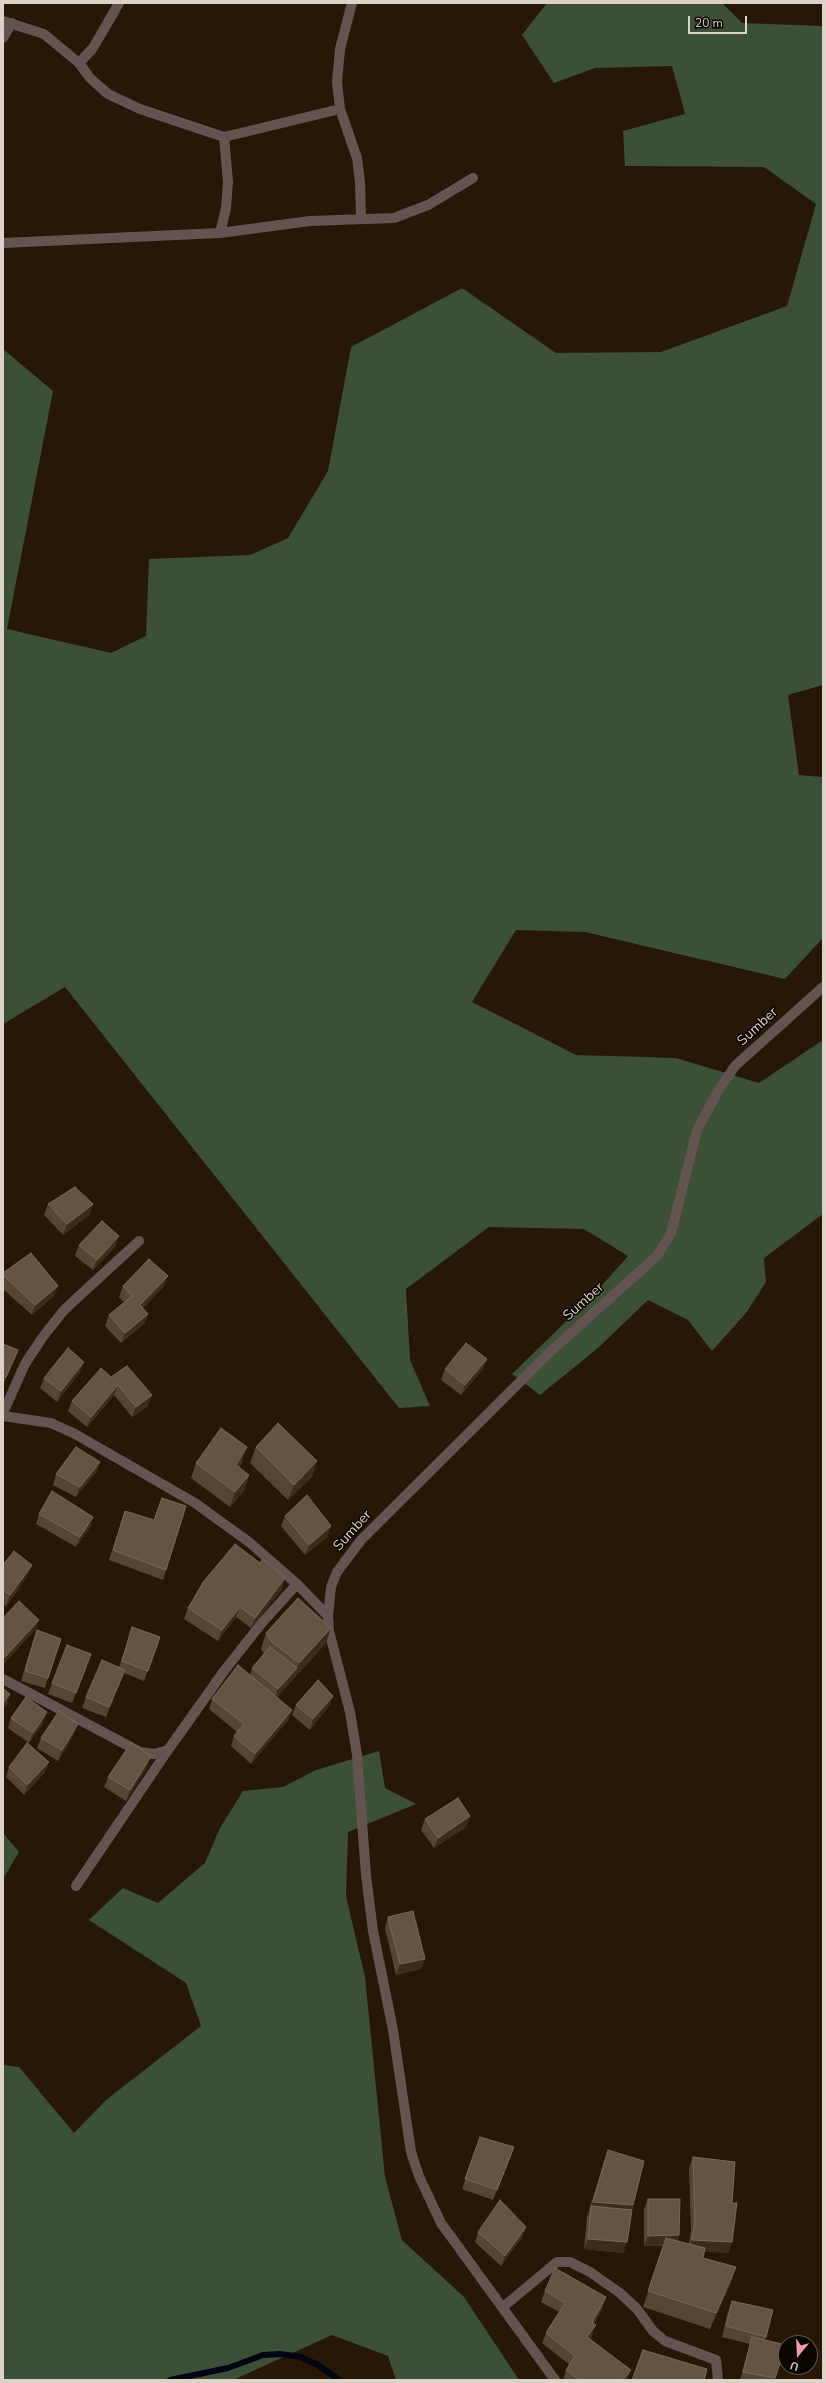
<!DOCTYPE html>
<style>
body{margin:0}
#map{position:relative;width:826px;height:2383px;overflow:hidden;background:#271707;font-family:"Nunito Sans",sans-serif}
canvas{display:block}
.frame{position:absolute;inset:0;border:4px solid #ddd2c8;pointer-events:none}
.north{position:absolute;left:778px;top:2335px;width:40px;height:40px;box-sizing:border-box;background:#0b0501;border:1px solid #5f5751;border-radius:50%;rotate:198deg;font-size:11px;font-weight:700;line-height:16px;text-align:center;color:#ddd2c8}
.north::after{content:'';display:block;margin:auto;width:14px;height:18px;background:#f29aae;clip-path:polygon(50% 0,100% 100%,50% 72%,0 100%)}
.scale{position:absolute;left:688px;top:16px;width:59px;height:18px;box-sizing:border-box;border:2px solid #ddd2c8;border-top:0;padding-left:5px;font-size:12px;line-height:14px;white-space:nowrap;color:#ddd2c8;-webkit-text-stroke:3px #0b0501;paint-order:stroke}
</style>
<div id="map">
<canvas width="826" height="2383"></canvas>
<div class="frame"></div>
<div class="north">U</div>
<div class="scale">20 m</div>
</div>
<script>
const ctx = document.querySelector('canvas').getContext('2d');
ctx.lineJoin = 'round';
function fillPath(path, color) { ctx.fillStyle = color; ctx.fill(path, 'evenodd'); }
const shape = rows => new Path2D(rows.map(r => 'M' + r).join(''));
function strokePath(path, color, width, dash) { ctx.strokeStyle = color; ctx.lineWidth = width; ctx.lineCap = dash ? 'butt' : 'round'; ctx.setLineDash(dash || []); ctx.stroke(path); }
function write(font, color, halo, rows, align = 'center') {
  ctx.font = font + ' "Nunito Sans",sans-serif'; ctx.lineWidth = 3; ctx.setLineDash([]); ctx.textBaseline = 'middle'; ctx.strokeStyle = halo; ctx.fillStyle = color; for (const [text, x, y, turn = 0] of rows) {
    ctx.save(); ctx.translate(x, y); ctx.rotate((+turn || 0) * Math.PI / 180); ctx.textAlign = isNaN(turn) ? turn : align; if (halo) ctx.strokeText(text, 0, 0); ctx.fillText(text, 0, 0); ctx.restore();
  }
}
fillPath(shape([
 [547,3,722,3,742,23,823,26,823,685,788,695,799,775,823,777,823,938,785,979,585,932,516,930,472,1002,576,1055,676,1058,759,1083,823,1040,823,1214,764,1258,766,1282,746,1313,712,1351,688,1320,648,1300,598,1348,540,1395,512,1374,595,1293,628,1256,584,1229,489,1227,406,1289,410,1360,430,1406,399,1408,65,987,3,1024,3,349,53,391,7,629,111,653,146,636,149,559,250,555,288,538,328,471,351,347,462,288,556,353,661,352,787,306,816,204,764,167,625,166,623,131,685,114,672,66,595,68,554,83,522,35],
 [379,1751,385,1788,416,1804,348,1832,346,1896,365,1977,385,2177,402,2240,464,2297,519,2380,396,2380,388,2356,332,2335,233,2380,3,2380,3,2065,19,2067,74,2133,106,2100,201,2026,186,1983,89,1920,123,1888,158,1903,205,1863,220,1828,243,1791,283,1787,316,1770],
 [3,1833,19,1852,3,1879]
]), '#3b5037');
strokePath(shape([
 [170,2380,228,2368,263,2355,281,2354,301,2357,318,2365,339,2380]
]), '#000611', 6);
strokePath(shape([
 [3,21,44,34,79,63,93,48,119,3],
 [3,38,12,23],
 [79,63,90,78,108,94,140,109,224,137,340,109,357,158,360,182,361,218],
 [340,109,337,82,340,49,352,3],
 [220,233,226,208,228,182,224,137],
 [3,243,220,233,310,221,394,218,428,205,473,178],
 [3,1413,25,1364,42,1338,64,1310,139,1241],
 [3,1416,51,1423,75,1434,195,1503,249,1542,297,1584,328,1616],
 [3,1679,140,1752,154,1754,168,1750,224,1671,261,1624,297,1584],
 [76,1886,168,1750],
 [503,2307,557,2262,570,2262,590,2272,620,2293,637,2309,653,2331,665,2341,716,2360,718,2380],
 [555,2380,441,2223,419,2176,411,2152,393,2030,373,1931,366,1875,357,1755,350,1712,329,1631,328,1616,331,1587,337,1572,361,1540,552,1350,657,1256,671,1233,697,1130,718,1091,735,1066,823,987]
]), '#645451', 10);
fillPath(shape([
 [48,1204,93,1204,89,1215,63,1235,44,1215],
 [79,1245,115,1247,93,1270,75,1256],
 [3,1273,54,1296,32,1315,3,1289],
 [123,1286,164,1286,143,1308,148,1314,144,1324,121,1343,105,1326,109,1315,124,1302,119,1297],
 [3,1344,18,1350,14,1361,3,1385],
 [487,1359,483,1369,461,1395,441,1380,445,1369],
 [80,1372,57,1402,40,1388,44,1378],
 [111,1377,148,1406,132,1417,114,1395,87,1427,68,1411,72,1401],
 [256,1447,312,1477,288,1500,250,1463],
 [242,1462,239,1468,249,1475,244,1491,230,1507,191,1478,196,1463],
 [96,1472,76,1497,53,1485,56,1474],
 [125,1511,166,1570,163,1580,109,1560],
 [39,1514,93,1517,90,1527,76,1547,36,1524],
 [285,1516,331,1526,327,1537,305,1555,281,1526],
 [3,1565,28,1575,6,1606,3,1603],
 [282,1589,251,1628,236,1617,218,1641,184,1619,188,1608],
 [132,1627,160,1637,144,1681,124,1673,106,1717,82,1708,86,1697,119,1667],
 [37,1630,48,1678,45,1688,21,1681,33,1641],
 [266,1633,326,1643,277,1697,288,1720,251,1764,231,1746,234,1736,237,1732,209,1709,212,1699,250,1675,252,1668,264,1654,261,1649],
 [91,1654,72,1703,48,1694,52,1683],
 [333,1696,329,1706,310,1730,292,1715,296,1705],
 [11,1718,43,1723,29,1743,8,1728],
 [74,1734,58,1761,37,1748,41,1738],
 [9,1767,45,1772,24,1795,6,1777],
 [147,1767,126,1801,104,1787,108,1777],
 [470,1816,466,1827,434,1848,421,1830,425,1819],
 [388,1917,421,1969,396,1975,385,1928],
 [480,2137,514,2147,493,2200,462,2189],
 [608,2150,633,2205,632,2210,627,2242,623,2253,584,2249,587,2217,603,2165],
 [693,2157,732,2203,732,2242,728,2253,704,2251,703,2258,731,2283,710,2329,643,2307,663,2246,644,2246,644,2209,648,2199,677,2241,689,2244,691,2230,689,2168],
 [526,2227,522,2237,501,2266,475,2242,478,2232],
 [545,2291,603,2307,594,2324,592,2335,590,2339,627,2380,563,2380,566,2370,570,2365,542,2343,546,2333,559,2312,541,2302],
 [732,2301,766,2337,765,2340,786,2346,775,2380,740,2380,750,2344,722,2337,728,2312]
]), '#574534');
fillPath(shape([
 [93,1204,89,1215,63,1235,67,1224],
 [119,1236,115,1247,93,1270,97,1260],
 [168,1276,164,1286,136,1315,140,1305],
 [58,1286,54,1296,32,1315,35,1305],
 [148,1314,144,1324,121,1343,125,1333],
 [18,1350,14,1361,3,1385,6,1377],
 [487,1359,483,1369,461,1395,465,1385],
 [84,1362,80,1372,57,1402,61,1391],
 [118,1385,114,1395,87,1427,91,1417],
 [152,1395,148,1406,132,1417,136,1407],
 [247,1447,242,1462,230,1481,236,1465],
 [317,1461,312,1477,288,1500,294,1485],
 [100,1462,96,1472,76,1497,80,1487],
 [249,1475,244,1491,230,1507,235,1492],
 [93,1517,90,1527,76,1547,80,1537],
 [331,1526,327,1537,305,1555,309,1545],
 [32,1565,28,1575,6,1606,10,1595],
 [285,1578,282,1589,251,1628,255,1618],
 [240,1607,236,1617,218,1641,222,1630],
 [39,1620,35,1630,3,1665,3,1660,4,1658],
 [331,1628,326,1643,293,1679,299,1663],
 [297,1668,293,1679,274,1700,278,1689],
 [125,1670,121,1680,106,1717,109,1707],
 [10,1694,7,1705,3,1709,3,1703],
 [333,1696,329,1706,310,1730,313,1719],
 [292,1710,288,1720,251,1764,255,1754],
 [47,1712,43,1723,29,1743,33,1733],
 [78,1724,74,1734,58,1761,62,1750],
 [151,1756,147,1767,126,1801,130,1790],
 [49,1762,45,1772,24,1795,27,1785],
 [470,1816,466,1827,434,1848,438,1838],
 [425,1959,421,1969,396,1975,400,1964],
 [593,2202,633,2205,628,2220,591,2206],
 [526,2227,522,2237,501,2266,505,2256],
 [679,2235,676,2245,644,2246,648,2236],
 [588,2239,627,2242,623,2253,584,2249],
 [692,2240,732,2242,728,2253,689,2251],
 [736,2267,731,2283,710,2329,716,2313],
 [606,2297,603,2307,588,2333,592,2323],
 [596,2325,592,2335,583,2347,587,2337],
 [631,2370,627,2380,623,2380]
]), '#3e2c1b');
const building = shape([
 [75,1187,93,1204,67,1224,48,1204,75,1187],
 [102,1221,119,1236,97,1260,79,1245,102,1221],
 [31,1253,58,1286,35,1305,3,1275,3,1273,31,1253],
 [149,1259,168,1276,140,1305,148,1314,125,1333,109,1315,132,1296,123,1286,149,1259],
 [466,1343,487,1359,465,1385,445,1369,466,1343],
 [3,1344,18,1350,6,1377,3,1376,3,1344],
 [68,1348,84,1362,61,1391,44,1378,68,1348],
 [127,1366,152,1395,136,1407,118,1385,91,1417,72,1401,101,1368,111,1377,127,1366],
 [278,1423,317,1461,294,1485,256,1447,278,1423],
 [221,1428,247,1447,236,1465,249,1475,235,1492,196,1463,221,1428],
 [76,1447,100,1462,80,1487,56,1474,76,1447],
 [52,1491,93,1517,80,1537,39,1514,52,1491],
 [307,1495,331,1526,309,1545,285,1516,307,1495],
 [162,1498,186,1506,166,1570,113,1550,125,1511,154,1520,162,1498],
 [235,1544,260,1563,263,1559,285,1578,255,1618,240,1607,222,1630,188,1608,204,1581,235,1544],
 [14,1551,32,1565,10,1595,3,1590,3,1565,14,1551],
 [298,1598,331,1628,299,1663,272,1642,266,1633,298,1598],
 [19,1601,39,1620,4,1658,3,1657,3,1618,19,1601],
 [132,1627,160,1637,148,1671,122,1661,132,1627],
 [37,1630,61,1639,48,1678,25,1671,37,1630],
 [67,1645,91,1654,76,1693,52,1683,67,1645],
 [270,1647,297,1668,278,1689,252,1668,270,1647],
 [102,1660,125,1670,109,1707,86,1697,102,1660],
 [238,1665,292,1710,255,1754,234,1736,244,1724,212,1699,238,1665],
 [318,1680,333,1696,313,1719,296,1705,318,1680],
 [3,1688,10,1694,3,1703,3,1688],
 [26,1697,47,1712,33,1733,11,1718,26,1697],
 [59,1711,78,1724,62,1750,41,1738,59,1711],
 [27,1743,49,1762,27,1785,9,1767,27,1743],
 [131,1743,151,1756,130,1790,108,1777,131,1743],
 [458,1798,470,1816,438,1838,425,1819,458,1798],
 [413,1911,425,1959,400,1964,388,1917,413,1911],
 [480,2137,514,2147,497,2190,465,2179,480,2137],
 [608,2150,644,2161,633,2205,593,2202,608,2150],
 [693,2157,735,2162,732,2203,737,2203,732,2242,692,2240,695,2220,693,2157],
 [648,2199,680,2199,679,2235,648,2236,648,2199],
 [500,2200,526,2227,505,2256,478,2232,500,2200],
 [591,2206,632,2210,627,2242,588,2239,591,2206],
 [666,2238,705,2248,703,2258,736,2267,716,2313,648,2291,666,2238],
 [555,2268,606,2297,592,2323,596,2325,587,2337,631,2370,623,2380,579,2380,566,2370,575,2356,546,2333,565,2303,545,2291,555,2268],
 [732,2301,773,2310,766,2337,726,2326,732,2301],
 [752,2337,786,2345,775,2378,743,2372,752,2337],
 [643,2350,707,2369,704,2380,632,2380,643,2350]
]);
fillPath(building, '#655444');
strokePath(building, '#786859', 1);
write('14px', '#ddd2c8', '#0b0501', [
 ["Sumber",758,1027,-43],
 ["Sumber",584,1302,-42],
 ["Sumber",353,1531,-48]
]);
</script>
